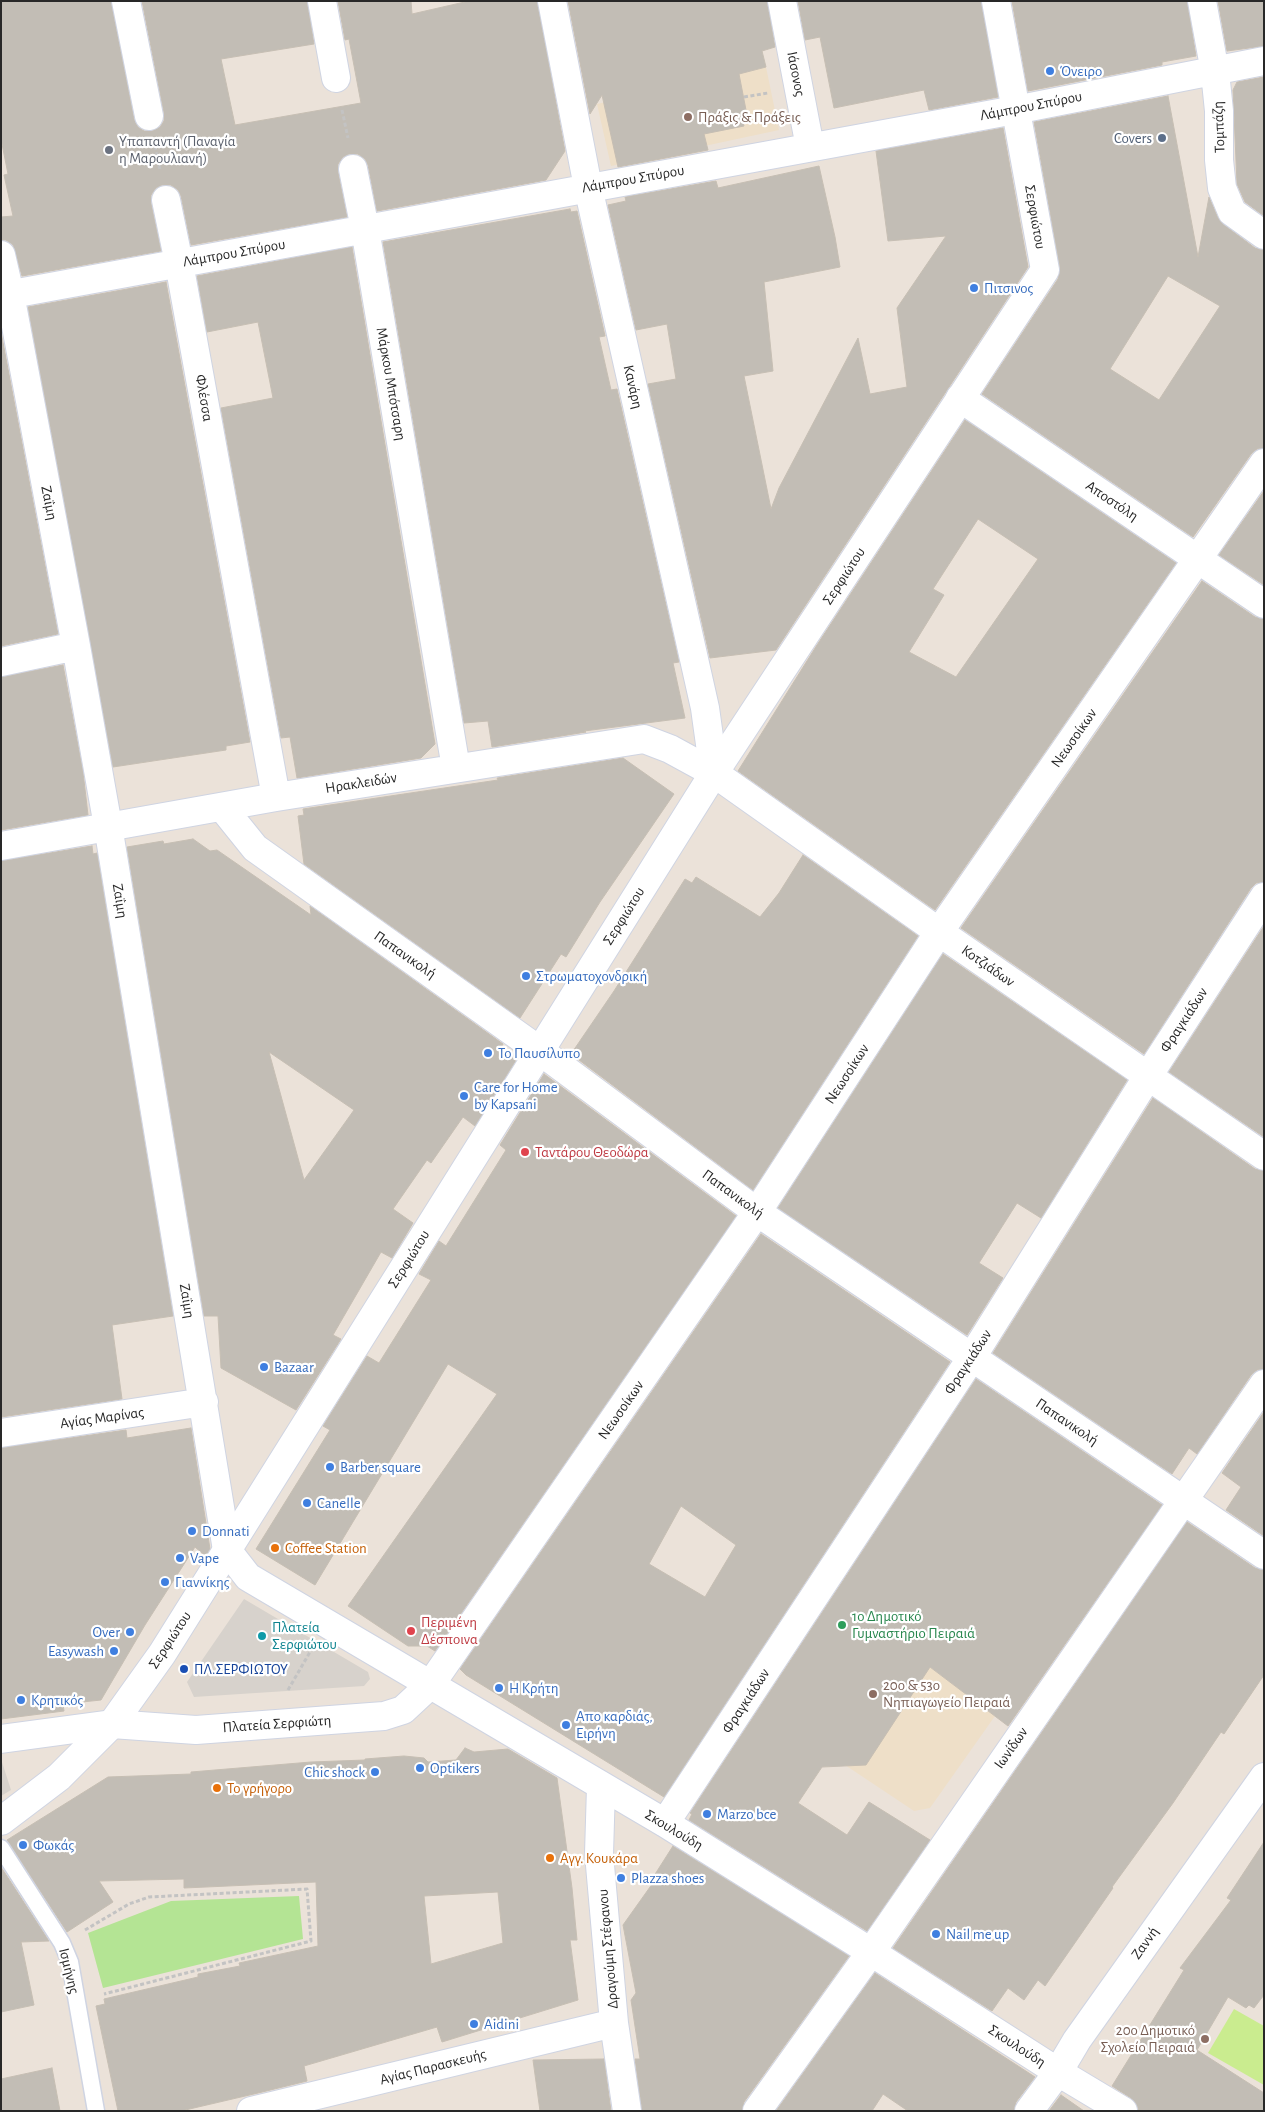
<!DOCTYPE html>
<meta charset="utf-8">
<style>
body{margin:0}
#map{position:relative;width:1265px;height:2112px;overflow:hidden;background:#ebe2d9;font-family:"Alegreya Sans",sans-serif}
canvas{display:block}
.frame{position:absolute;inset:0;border:2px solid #282828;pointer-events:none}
</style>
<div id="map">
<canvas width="1265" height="2112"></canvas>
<div class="frame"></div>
</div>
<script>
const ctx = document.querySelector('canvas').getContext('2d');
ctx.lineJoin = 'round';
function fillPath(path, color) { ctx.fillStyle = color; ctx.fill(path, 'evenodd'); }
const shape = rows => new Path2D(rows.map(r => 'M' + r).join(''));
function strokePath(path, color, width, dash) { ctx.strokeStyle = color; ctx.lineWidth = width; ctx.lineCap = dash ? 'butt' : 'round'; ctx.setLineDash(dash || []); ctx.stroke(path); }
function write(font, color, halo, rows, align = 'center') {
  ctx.font = font + ' "Alegreya Sans",sans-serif'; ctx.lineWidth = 4.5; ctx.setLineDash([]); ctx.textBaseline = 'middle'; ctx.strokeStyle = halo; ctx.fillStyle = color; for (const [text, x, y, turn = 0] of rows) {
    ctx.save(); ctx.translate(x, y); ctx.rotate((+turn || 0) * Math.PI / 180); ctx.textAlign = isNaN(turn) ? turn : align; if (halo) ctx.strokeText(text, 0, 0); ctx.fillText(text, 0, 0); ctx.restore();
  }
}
fillPath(shape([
 [766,67,779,130,611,166,597,104],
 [921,1660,995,1716,930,1808,914,1811,845,1765]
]), '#eedfc8');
fillPath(shape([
 [299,1896,303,1939,103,1988,88,1933,171,1901]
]), '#b4e494');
fillPath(shape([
 [1234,2009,1264,2026,1264,2085,1208,2053]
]), '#caec8f');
fillPath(shape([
 [244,1599,368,1672,370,1679,364,1686,194,1697,187,1682],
 [1,1759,11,1790,1,1796]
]), '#d7d2cc');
const building = shape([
 [1,1,111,1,134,119,138,127,144,131,152,131,160,127,164,121,164,113,142,1,307,1,314,44,221,59,235,125,361,103,349,39,345,40,338,1,411,1,412,14,469,1,537,1,565,151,546,180,377,211,368,165,365,159,358,154,349,154,343,157,338,164,338,172,347,217,191,245,181,196,178,190,171,185,162,185,156,188,151,195,151,203,161,251,22,276,13,245,6,240,1,240,1,217,13,216,4,175,8,174,1,139,1,1],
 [568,1,767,1,775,47,762,51,766,67,739,74,746,110,740,112,744,126,704,134,708,150,618,167,602,95,590,114,568,1],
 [798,1,981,1,998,97,929,110,924,90,834,108,820,37,805,40,798,1],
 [1012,1,1187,1,1196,56,1162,62,1162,65,1028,91,1012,1],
 [1218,1,1264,1,1264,46,1227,51,1218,1],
 [1264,77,1264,216,1245,202,1237,184,1233,90,1237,82,1264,77],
 [1168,96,1198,257,1209,197,1218,218,1223,224,1255,248,1264,250,1264,448,1257,449,1251,454,1193,537,982,394,1058,279,1060,268,1034,122,1168,96],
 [1168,276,1220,306,1159,400,1110,369,1168,276],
 [1003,128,1028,267,776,650,710,658,648,384,676,379,667,324,636,330,608,205,626,201,625,197,716,181,718,188,819,166,835,237,840,267,764,282,773,371,744,376,771,509,779,488,858,338,870,394,907,387,897,308,946,236,888,241,876,151,1003,128],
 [570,209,571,212,577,211,605,336,599,337,611,390,617,389,679,662,673,663,685,718,584,731,586,732,492,747,488,721,464,723,383,242,570,209],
 [352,247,435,744,421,758,297,778,290,737,281,738,221,408,273,398,258,322,207,332,197,276,352,247],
 [166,282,250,742,226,746,226,750,113,767,28,307,166,282],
 [1,332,58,634,1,646,1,332],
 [965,420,1176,563,935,910,738,771,817,645,965,420],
 [978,519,1038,559,956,677,909,652,944,595,933,589,978,519],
 [1264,491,1264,585,1219,555,1264,491],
 [1202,581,1255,617,1264,619,1264,882,1256,883,1251,888,1144,1054,961,928,1202,581],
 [63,665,83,772,88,815,1,830,1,677,63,665],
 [623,758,674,794,600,902,566,957,561,954,520,1018,304,864,298,816,304,815,303,809,498,780,497,778,623,758],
 [193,839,210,851,217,850,311,915,310,906,503,1044,502,1046,518,1057,475,1126,463,1117,431,1163,427,1160,393,1209,413,1223,392,1258,381,1252,333,1335,341,1339,296,1410,221,1368,218,1316,204,1316,127,847,163,841,164,844,193,839],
 [269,1052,354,1110,304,1180,269,1052],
 [92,846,93,854,97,853,173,1316,112,1325,122,1399,1,1417,1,861,92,846],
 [803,855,918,936,753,1190,571,1054,614,991,685,879,692,883,696,877,760,917,779,893,803,855],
 [1264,926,1264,1137,1169,1072,1264,926],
 [943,954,1127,1080,1041,1218,1017,1203,979,1263,1003,1278,967,1335,778,1208,943,954],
 [544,1074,736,1216,435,1651,427,1646,408,1646,348,1606,497,1394,448,1364,315,1585,256,1549,330,1430,323,1426,367,1356,379,1363,431,1280,419,1274,439,1241,446,1246,506,1150,500,1145,544,1074],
 [1153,1098,1255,1169,1264,1171,1264,1369,1257,1370,1251,1375,1197,1454,1189,1448,1172,1474,993,1353,1153,1098],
 [761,1234,950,1362,664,1797,466,1675,460,1669,761,1234],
 [681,1506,736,1545,705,1597,649,1564,681,1506],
 [976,1379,1162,1505,1008,1726,930,1667,866,1765,822,1767,798,1803,847,1835,869,1802,930,1840,867,1931,689,1820,692,1814,690,1813,976,1379],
 [1264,1412,1264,1536,1226,1510,1241,1487,1222,1473,1264,1412],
 [191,1428,210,1549,205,1556,195,1547,145,1625,101,1700,63,1704,64,1711,1,1719,1,1448,126,1430,127,1438,191,1428],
 [1187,1522,1255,1568,1264,1570,1264,1675,1224,1734,1221,1732,1173,1803,1112,1887,1113,1888,1045,1986,1038,1980,1024,2000,1008,1988,992,2011,893,1948,1187,1522],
 [465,1748,474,1752,508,1749,557,1778,572,1888,577,1940,570,1940,578,2000,442,2042,437,2027,304,2066,307,2081,258,2093,181,2111,118,2111,96,2006,105,2004,104,1999,198,1977,198,1974,240,1966,239,1963,318,1946,316,1882,184,1888,184,1879,99,1881,113,1902,67,1932,7,1840,108,1777,191,1774,191,1772,311,1762,365,1760,365,1759,404,1756,424,1758,428,1762,456,1760,465,1748],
 [498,1892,503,1943,431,1964,424,1896,498,1892],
 [1264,1842,1264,1995,1254,2008,1249,2005,1246,2008,1228,1997,1197,2050,1264,2093,1264,2111,1139,2111,1136,2103,1131,2098,1112,2086,1184,1970,1180,1968,1231,1900,1227,1898,1264,1842],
 [673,1846,849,1956,744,2102,742,2111,642,2111,635,2059,640,2059,631,2000,636,1993,623,1925,655,1880,652,1879,673,1846],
 [1,1867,49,1941,21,1942,34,2005,1,2012,1,1867],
 [875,1973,1035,2077,1016,2102,1014,2111,908,2111,883,2094,872,2111,776,2111,875,1973],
 [604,2059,611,2111,540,2111,533,2060,604,2059],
 [52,2068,60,2111,1,2111,1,2079,52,2068],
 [1061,2095,1084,2111,1049,2111,1061,2095]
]);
fillPath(building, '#c2bdb5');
strokePath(building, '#c6beb3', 1);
const lane = shape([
 [1,1848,62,1943,70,1962,96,2111]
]);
const street = shape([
 [126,1,149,116],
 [322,1,336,78],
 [552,1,588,187,705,708,714,773],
 [782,1,810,147],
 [1202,1,1215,72,1219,111,1219,160,1222,188,1232,212,1264,235],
 [353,169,365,229,456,768],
 [166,200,179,263,276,797],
 [1,255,10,294,76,646,108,826,227,1550,248,1577,665,1823,871,1952,1058,2072,1123,2111],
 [1,296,1015,110,1264,61],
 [960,398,1264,604],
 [1,662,76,646],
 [222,807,255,848,540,1051,757,1212,1264,1555],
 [1,846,276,797,644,739,670,749,714,773,939,932,1264,1156],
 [1,1433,204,1402],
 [1,1739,112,1724,196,1730,384,1716,403,1710,431,1684,757,1212,939,932,1264,463],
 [601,1787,599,1854,614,2023,627,2111],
 [665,1823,972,1357,1148,1076,1264,897],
 [251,2111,614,2023],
 [757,2111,871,1952,1264,1384],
 [1029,2111,1058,2072,1077,2040,1264,1777]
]);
const secondary = shape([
 [1,1821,59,1777,112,1724,162,1654,714,773,1045,270,996,1]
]);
strokePath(lane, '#cfd4e2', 19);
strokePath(street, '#cfd4e2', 30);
strokePath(secondary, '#cfd4e2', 30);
strokePath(shape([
 [744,97,768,93],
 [342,110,348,138],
 [155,146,160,170],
 [288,1690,310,1652],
 [85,1930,129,1904,149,1897,307,1889,311,1941,104,1994]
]), '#c3c3c3', 3, [4, 2.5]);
strokePath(lane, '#fff', 16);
strokePath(street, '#fff', 28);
strokePath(secondary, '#fff', 28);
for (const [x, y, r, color] of [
 [1050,71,5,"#3f7fe0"],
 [688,117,5,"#8d6e63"],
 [1162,138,5,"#5c6f8a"],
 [109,150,5,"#6b7280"],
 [974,288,5,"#3f7fe0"],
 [526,976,5,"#3f7fe0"],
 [488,1053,5,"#3f7fe0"],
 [464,1096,5,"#3f7fe0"],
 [525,1152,5,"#e0444e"],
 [264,1367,5,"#3f7fe0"],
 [330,1467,5,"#3f7fe0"],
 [307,1503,5,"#3f7fe0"],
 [192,1531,5,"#3f7fe0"],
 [275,1548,5,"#e8710a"],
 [180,1558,5,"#3f7fe0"],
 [165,1582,5,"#3f7fe0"],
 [842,1625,5,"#2e9e5b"],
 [411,1631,5,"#e0444e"],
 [130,1632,5,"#3f7fe0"],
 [262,1636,5,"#0f9aa8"],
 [114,1651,5,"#3f7fe0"],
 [184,1669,5,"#1a4fb4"],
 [499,1688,5,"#3f7fe0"],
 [873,1694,5,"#8d6e63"],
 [21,1700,5,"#3f7fe0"],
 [566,1725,5,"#3f7fe0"],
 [420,1768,5,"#3f7fe0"],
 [375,1772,5,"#3f7fe0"],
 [217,1788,5,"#e8710a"],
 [707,1814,5,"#3f7fe0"],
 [23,1845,5,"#3f7fe0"],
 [550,1858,5,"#e8710a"],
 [621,1878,5,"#3f7fe0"],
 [936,1934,5,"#3f7fe0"],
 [474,2024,5,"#3f7fe0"],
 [1205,2039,5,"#8d6e63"]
]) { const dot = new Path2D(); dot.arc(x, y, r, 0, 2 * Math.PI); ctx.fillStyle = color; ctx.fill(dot); strokePath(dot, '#fff', 2); }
write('15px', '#366cbe', '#fff', [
 ["Όνειρο",1060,71],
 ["Πιτσινος",984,288],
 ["Στρωματοχονδρική",536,976],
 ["Το Παυσίλυπο",498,1053],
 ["Care for Home",474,1087],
 ["by Kapsani",474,1104],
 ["Bazaar",274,1367],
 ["Barber square",340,1467],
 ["Canelle",317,1503],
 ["Donnati",202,1531],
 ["Vape",190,1558],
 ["Γιαννίκης",175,1582],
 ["Over",120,1632,"right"],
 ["Easywash",104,1651,"right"],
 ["Η Κρήτη",509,1688],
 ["Κρητικός",31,1700],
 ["Απο καρδιάς,",576,1716],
 ["Ειρήνη",576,1733],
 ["Optikers",430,1768],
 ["Chic shock",365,1772,"right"],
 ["Marzo bce",717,1814],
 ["Φωκάς",33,1845],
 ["Plazza shoes",631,1878],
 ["Nail me up",946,1934],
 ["Aidini",484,2024]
], 'left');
write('15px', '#282828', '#fff', [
 ["Ιάσονος",796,74,79],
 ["Λάμπρου Σπύρου",1031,106,-11],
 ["Τομπάζη",1219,127,-92],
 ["Λάμπρου Σπύρου",633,179,-10],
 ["Σερφιώτου",1035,217,80],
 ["Λάμπρου Σπύρου",234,253,-10],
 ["Μάρκου Μπότσαρη",391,384,80],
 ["Κανάρη",633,387,77],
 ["Φλέσσα",204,398,80],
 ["Αποστόλη",1112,501,34],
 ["Ζαΐμη",49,503,79],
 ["Σερφιώτου",844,576,-57],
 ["Νεωσοίκων",1074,738,-55],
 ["Ηρακλειδών",361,783,-9],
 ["Ζαΐμη",120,901,81],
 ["Σερφιώτου",624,916,-58],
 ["Παπανικολή",405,955,35],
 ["Κοτζιάδων",988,966,35],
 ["Φραγκιάδων",1184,1020,-57],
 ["Νεωσοίκων",847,1074,-57],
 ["Παπανικολή",733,1194,36],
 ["Σερφιώτου",409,1259,-58],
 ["Ζαΐμη",187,1301,81],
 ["Φραγκιάδων",968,1362,-57],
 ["Νεωσοίκων",621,1410,-55],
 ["Αγίας Μαρίνας",102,1418,-8],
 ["Παπανικολή",1067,1422,34],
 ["Σερφιώτου",170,1640,-57],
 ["Φραγκιάδων",746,1701,-57],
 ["Πλατεία Σερφιώτη",277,1724,-4],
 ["Ιωνίδων",1011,1748,-55],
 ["Σκουλούδη",674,1830,31],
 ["Ζαννή",1145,1943,-55],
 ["Δραγούμη Στέφανου",608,1949,-95],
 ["Ισμήνης",69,1971,76],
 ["Σκουλούδη",1017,2046,33],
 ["Αγίας Παρασκευής",433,2067,-14]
]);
write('15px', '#785e54', '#fff', [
 ["Πράξις & Πράξεις",698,117],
 ["20ο & 53ο",883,1685],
 ["Νηπιαγωγείο Πειραιά",883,1702],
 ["20ο Δημοτικό",1195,2030,"right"],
 ["Σχολείο Πειραιά",1195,2047,"right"]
], 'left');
write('15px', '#4e5e75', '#fff', [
 ["Covers",1152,138]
], 'right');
write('15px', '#5b616d', '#fff', [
 ["Υπαπαντή (Παναγία",119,141],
 ["η Μαρουλιανή)",119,158]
], 'left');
write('15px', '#be3a42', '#fff', [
 ["Ταντάρου Θεοδώρα",535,1152],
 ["Περιμένη",421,1622],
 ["Δέσποινα",421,1639]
], 'left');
write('15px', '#c56008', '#fff', [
 ["Coffee Station",285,1548],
 ["Το γρήγορο",227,1788],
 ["Αγγ. Κουκάρα",560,1858]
], 'left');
write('15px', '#27864d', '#fff', [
 ["1ο Δημοτικό",852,1616],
 ["Γυμναστήριο Πειραιά",852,1633]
], 'left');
write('15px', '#0d838f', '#fff', [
 ["Πλατεία",272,1627],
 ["Σερφιώτου",272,1644]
], 'left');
write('15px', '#164399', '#fff', [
 ["ΠΛ.ΣΕΡΦΙΩΤΟΥ",194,1669]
], 'left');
</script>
